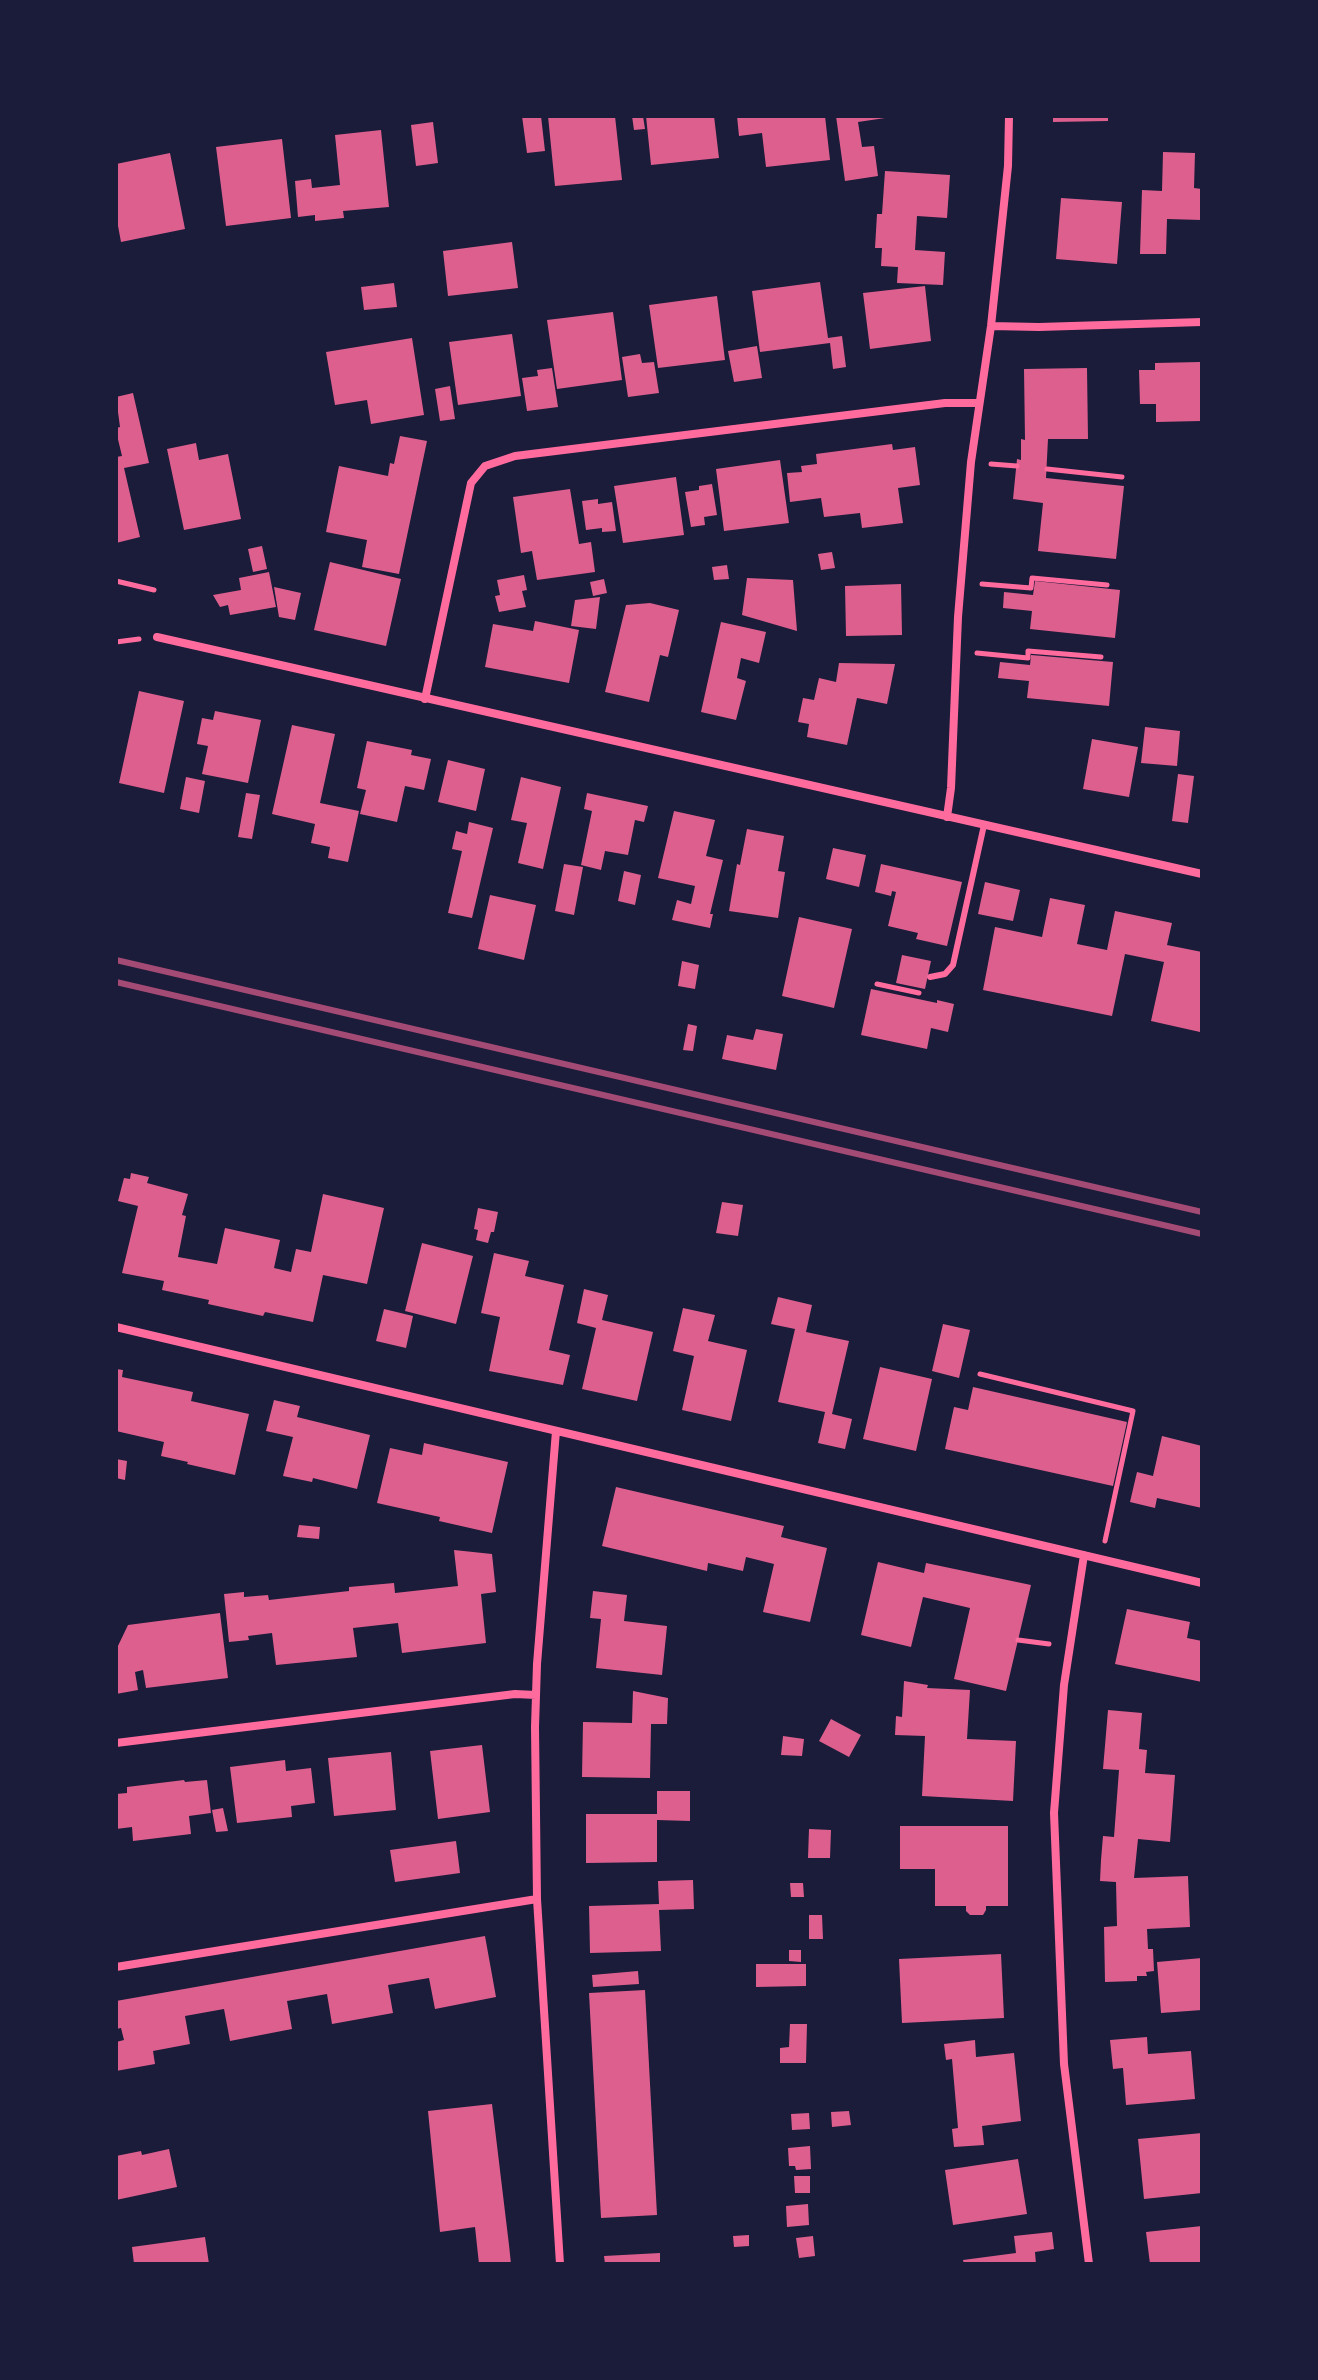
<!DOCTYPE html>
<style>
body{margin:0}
#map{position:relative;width:1318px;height:2380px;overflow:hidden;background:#1b1b3a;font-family:Merriweather,serif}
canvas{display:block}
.frame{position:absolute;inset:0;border:118px solid #1b1b3a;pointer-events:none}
</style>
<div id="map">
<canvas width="1318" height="2380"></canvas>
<div class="frame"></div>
</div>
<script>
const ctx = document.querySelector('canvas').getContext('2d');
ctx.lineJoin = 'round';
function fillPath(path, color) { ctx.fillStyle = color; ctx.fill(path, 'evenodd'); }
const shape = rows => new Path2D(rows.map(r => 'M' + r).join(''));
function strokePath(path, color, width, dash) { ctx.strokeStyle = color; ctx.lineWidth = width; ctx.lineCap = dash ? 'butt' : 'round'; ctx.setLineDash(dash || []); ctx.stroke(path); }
fillPath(shape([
 [522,116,541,116,545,151,527,153],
 [548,116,615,116,622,180,555,186],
 [632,116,643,116,645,129,634,130],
 [646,116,714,116,719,158,651,165],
 [737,116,825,116,830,160,766,167,762,133,739,136],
 [836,116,885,116,885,118,858,122,862,147,874,146,878,176,845,181],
 [1053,116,1108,116,1108,121,1053,122],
 [433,122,438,163,416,166,411,125],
 [381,130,389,207,343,211,344,218,315,221,315,215,298,217,295,181,311,179,312,188,340,185,335,135],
 [282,139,291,218,226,226,216,147],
 [1163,152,1195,153,1194,188,1202,189,1202,220,1167,219,1166,254,1140,254,1142,190,1162,191],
 [170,153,185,229,121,242,116,215,116,164],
 [885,171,950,175,947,218,917,216,915,250,945,252,943,285,897,283,898,267,881,266,882,248,875,248,877,214,882,214],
 [1061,198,1122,202,1117,264,1056,259],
 [512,242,518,288,448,296,443,251],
 [820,282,828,338,842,336,846,367,833,369,830,343,760,352,752,291],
 [394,283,397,307,364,310,361,287],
 [925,286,931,341,870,349,863,293],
 [717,296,725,360,658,368,649,305],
 [613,312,622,380,557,389,547,320],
 [512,334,521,396,458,405,449,342],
 [412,338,424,415,371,424,367,400,335,405,326,352],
 [757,346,762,378,734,382,728,351],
 [640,354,642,363,654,362,659,393,628,397,622,357],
 [1200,362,1200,367,1202,367,1201,421,1156,422,1156,404,1140,404,1139,370,1155,370,1155,363],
 [552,368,558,407,527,411,522,378,538,376,537,370],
 [1087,368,1088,439,1048,439,1046,478,1124,486,1116,559,1038,551,1043,503,1013,499,1017,459,1021,460,1021,439,1025,440,1024,369],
 [450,386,455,419,440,421,435,389],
 [133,393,149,463,124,468,140,537,116,543,116,457,122,456,116,431,116,428,120,427,116,397],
 [400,436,427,441,399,574,362,567,367,540,326,532,339,466,388,476,390,463,394,464],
 [196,443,199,460,228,454,241,519,184,530,167,449],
 [892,444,893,450,915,447,920,485,898,488,903,523,862,528,860,513,824,517,821,498,790,502,787,473,802,472,801,466,817,464,816,454],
 [780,460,789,523,724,531,716,469],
 [676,477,684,535,623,543,614,486],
 [712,484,717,515,704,517,705,525,691,527,685,492,699,490,699,486],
 [570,489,579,544,591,542,595,572,537,580,532,551,521,553,513,497],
 [598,499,598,504,612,502,616,531,602,532,602,528,586,530,582,501],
 [262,546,267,569,253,572,248,549],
 [832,552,835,568,821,570,818,554],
 [330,562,401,579,386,646,314,630],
 [727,565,729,579,714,580,712,567],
 [269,572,276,607,230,615,228,605,220,607,213,595,241,590,239,578],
 [524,575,527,590,522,591,526,607,499,612,495,596,500,595,497,580],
 [747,578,793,580,797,631,742,615],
 [604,579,607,593,593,596,590,582],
 [1035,581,1120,590,1115,638,1030,629,1032,611,1003,608,1004,592,1033,595],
 [901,584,902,635,846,636,845,586],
 [274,587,301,593,295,620,279,617],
 [600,597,596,629,571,626,575,600],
 [650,603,679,610,668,657,660,655,649,702,605,692,626,605],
 [535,621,579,630,569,683,485,667,493,624,533,631],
 [721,622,766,632,759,663,741,658,737,678,746,681,736,720,701,712],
 [1031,655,1113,662,1109,706,1027,698,1029,681,998,678,1000,662,1030,665],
 [839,663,895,664,887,704,857,698,847,745,807,737,809,724,798,722,803,698,814,700,819,678,836,682],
 [139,691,184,701,164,793,119,783],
 [215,711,261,720,248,783,202,774,208,746,197,744,202,718,213,720],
 [292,725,335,734,320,803,359,811,348,862,328,858,330,847,311,843,315,824,272,814],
 [1145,727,1180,731,1177,766,1141,763],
 [1092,739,1138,747,1129,797,1083,789],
 [367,741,412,750,411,755,431,759,424,790,405,786,397,822,360,814,366,790,357,788],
 [448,760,485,769,476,811,438,802],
 [1178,774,1194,776,1188,823,1172,821],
 [186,777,205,781,199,813,180,809],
 [521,777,561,787,543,869,518,863,527,823,511,820],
 [246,793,260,795,252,839,238,837],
 [587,793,648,806,644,822,635,820,628,855,605,851,601,870,581,865,592,811,584,809],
 [674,811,715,820,706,856,723,860,710,914,713,914,710,928,672,920,677,900,691,904,695,886,658,878],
 [469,822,493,828,472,918,448,913,462,851,452,849,456,831,467,834],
 [747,829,784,836,778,871,785,872,778,918,729,911,737,864,740,865],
 [833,848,866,855,859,887,826,879],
 [564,864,583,867,574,915,555,911],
 [881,864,962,882,947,946,916,939,918,933,888,926,896,892,892,891,891,896,875,892],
 [624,871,641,875,635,905,618,901],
 [985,882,1020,890,1013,921,978,914],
 [490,895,536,905,524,960,478,949],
 [1050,898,1085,905,1077,944,1107,950,1115,911,1172,923,1167,945,1202,952,1202,1022,1200,1032,1151,1021,1164,962,1125,954,1112,1016,983,990,995,927,1042,937],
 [799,917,852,929,834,1008,782,996],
 [902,955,931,961,925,989,896,983],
 [682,961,699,965,695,989,678,986],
 [871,989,937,1003,937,1000,954,1004,948,1032,931,1028,927,1049,861,1035],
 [688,1024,697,1026,693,1051,683,1050],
 [756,1029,783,1034,776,1070,722,1059,727,1035,753,1040],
 [131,1173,149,1177,147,1183,188,1194,182,1215,186,1216,178,1257,217,1264,225,1228,280,1240,274,1268,291,1272,296,1249,311,1252,323,1194,384,1208,367,1284,323,1275,313,1322,265,1312,263,1316,208,1304,209,1300,162,1290,164,1281,122,1273,138,1206,118,1201,124,1178,130,1179],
 [722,1202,743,1205,738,1236,716,1233],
 [478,1208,498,1212,494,1232,491,1232,488,1243,476,1240,478,1230,474,1229],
 [422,1243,473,1256,456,1324,405,1311],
 [494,1253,529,1261,525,1276,564,1285,549,1350,570,1355,563,1385,489,1371,500,1317,481,1313],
 [584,1289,608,1295,602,1320,653,1332,637,1401,582,1389,596,1328,577,1323],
 [778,1297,812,1305,806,1332,849,1341,832,1414,852,1419,845,1449,818,1443,825,1412,778,1402,795,1329,771,1324],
 [683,1308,715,1315,708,1341,747,1350,731,1421,682,1410,694,1356,673,1351],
 [384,1309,413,1316,406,1348,376,1341],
 [943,1324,970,1330,959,1378,932,1371],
 [880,1367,932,1379,916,1451,863,1439],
 [116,1369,123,1370,122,1377,193,1392,191,1401,249,1414,235,1475,187,1464,188,1462,161,1456,164,1442,116,1431],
 [973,1387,1127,1422,1113,1486,945,1449,954,1407,968,1410],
 [274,1400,300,1406,297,1417,370,1435,357,1489,313,1478,312,1482,283,1476,293,1437,266,1431],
 [1162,1436,1202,1446,1202,1508,1157,1498,1155,1508,1130,1502,1137,1472,1153,1476],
 [424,1443,508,1462,492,1533,439,1521,440,1517,377,1503,390,1448,422,1455],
 [116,1459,127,1461,125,1480,116,1478],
 [616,1487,784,1526,781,1537,827,1548,810,1622,763,1612,774,1564,746,1557,743,1571,708,1563,707,1571,602,1546],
 [299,1525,320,1527,319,1539,297,1537],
 [454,1550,492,1554,496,1592,481,1594,486,1643,402,1653,398,1623,353,1628,357,1657,276,1665,272,1633,248,1636,249,1640,229,1642,224,1594,244,1592,244,1597,268,1595,269,1600,349,1591,349,1587,394,1583,395,1593,458,1586],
 [878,1562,924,1573,926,1563,1031,1585,1006,1691,954,1679,970,1608,923,1597,911,1647,861,1635],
 [593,1591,627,1595,624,1621,667,1626,662,1675,596,1668,601,1619,590,1618],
 [1127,1609,1190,1622,1187,1638,1202,1641,1202,1682,1115,1664],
 [220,1613,228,1678,146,1688,143,1670,135,1672,138,1690,116,1694,116,1650,128,1625],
 [904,1681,928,1685,927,1688,970,1690,967,1739,1016,1741,1013,1801,922,1796,925,1736,895,1735,896,1716,902,1717],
 [633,1691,668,1698,667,1724,651,1724,650,1778,582,1777,583,1722,632,1723],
 [1108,1710,1142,1713,1139,1749,1147,1750,1145,1773,1175,1775,1170,1842,1138,1839,1134,1878,1188,1876,1190,1927,1147,1929,1148,1949,1153,1949,1154,1971,1146,1972,1147,1976,1137,1976,1137,1981,1105,1982,1104,1927,1117,1926,1116,1882,1100,1881,1101,1860,1103,1836,1114,1837,1119,1770,1103,1769],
 [831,1719,861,1735,849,1757,819,1741],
 [783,1736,804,1739,802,1756,781,1755],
 [482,1745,490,1812,438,1819,430,1751],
 [391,1752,396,1810,334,1816,328,1758],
 [285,1760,286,1771,311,1768,315,1803,291,1806,292,1817,237,1823,230,1767],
 [184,1780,185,1782,207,1780,211,1813,189,1816,191,1834,133,1841,132,1827,116,1829,116,1794,127,1793,127,1787],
 [657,1791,690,1791,690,1821,657,1820,657,1862,586,1863,586,1814,657,1814],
 [223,1808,228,1831,216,1832,212,1810],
 [900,1826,1008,1826,1008,1906,986,1906,986,1910,983,1915,970,1915,966,1911,966,1906,935,1906,935,1869,900,1869],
 [809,1829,831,1830,830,1858,808,1858],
 [456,1841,460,1873,395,1882,390,1850],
 [693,1880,694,1909,659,1910,661,1951,590,1953,589,1906,659,1904,658,1881],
 [790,1883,803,1883,804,1897,791,1897],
 [809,1915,822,1915,823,1939,809,1939],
 [485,1936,496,1997,435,2009,429,1978,388,1985,393,2013,332,2024,327,1994,287,2001,292,2029,230,2041,224,2009,185,2016,190,2044,153,2051,155,2064,116,2071,116,2042,124,2040,121,2028,116,2029,116,2001],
 [789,1950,801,1950,801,1962,789,1961],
 [1001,1954,1004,2018,902,2023,899,1959],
 [1202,1958,1202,2010,1161,2013,1157,1962],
 [756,1964,806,1964,806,1986,756,1987],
 [638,1971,639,1984,593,1987,592,1975],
 [645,1990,657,2215,601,2218,589,1993],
 [790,2024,807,2024,806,2063,780,2063,780,2048,789,2047],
 [1147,2037,1148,2054,1191,2051,1195,2099,1126,2105,1123,2068,1113,2069,1110,2040],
 [975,2040,976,2057,1014,2053,1021,2121,982,2126,984,2145,954,2147,952,2129,958,2128,952,2059,946,2060,944,2044],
 [492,2104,509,2245,511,2264,479,2264,475,2227,440,2232,428,2111],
 [849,2111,851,2125,832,2127,831,2112],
 [809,2113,810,2129,792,2130,791,2114],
 [1202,2133,1202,2193,1144,2199,1138,2139],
 [810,2146,811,2169,796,2170,795,2166,789,2166,788,2148],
 [169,2149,177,2187,116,2200,116,2156,141,2151,142,2155],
 [1018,2159,1027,2214,953,2225,945,2170],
 [794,2176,810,2176,810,2193,795,2193],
 [808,2204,809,2225,787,2227,786,2206],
 [1202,2226,1202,2264,1150,2264,1146,2232],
 [1052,2232,1054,2249,1035,2252,1036,2264,964,2264,963,2260,1016,2253,1014,2236],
 [749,2235,749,2246,734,2247,733,2236],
 [813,2236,815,2256,799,2258,796,2238],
 [205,2237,209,2264,134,2264,132,2247],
 [660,2253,660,2264,605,2264,604,2256]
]), '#dd5f8e');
strokePath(shape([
 [991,464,1017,466],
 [1047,469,1122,477],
 [116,581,154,590],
 [982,584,1031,588,1032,578,1107,585],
 [116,642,139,639],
 [977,653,1028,658,1028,651,1101,657],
 [877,984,919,993],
 [980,1374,1133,1411,1105,1541],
 [1018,1640,1049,1644]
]), '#ff6b9d', 5);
strokePath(shape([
 [930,977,945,974,953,965,984,825]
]), '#ff6b9d', 6);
strokePath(shape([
 [991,326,1039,327,1202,322],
 [157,637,1202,874],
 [425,699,471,483,485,466,515,456,945,403,979,403],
 [947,817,951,788,958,617,971,462,991,326,1008,166,1009,116],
 [116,1327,1202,1583],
 [556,1431,537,1664,535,1727,537,1899,560,2264],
 [1084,1555,1064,1685,1054,1813,1064,2064,1089,2264],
 [116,1743,515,1694,536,1695],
 [116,1967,537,1899]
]), '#ff6b9d', 8);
strokePath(shape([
 [116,960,1202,1212],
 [116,982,1202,1234]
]), '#a44b75', 6);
</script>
